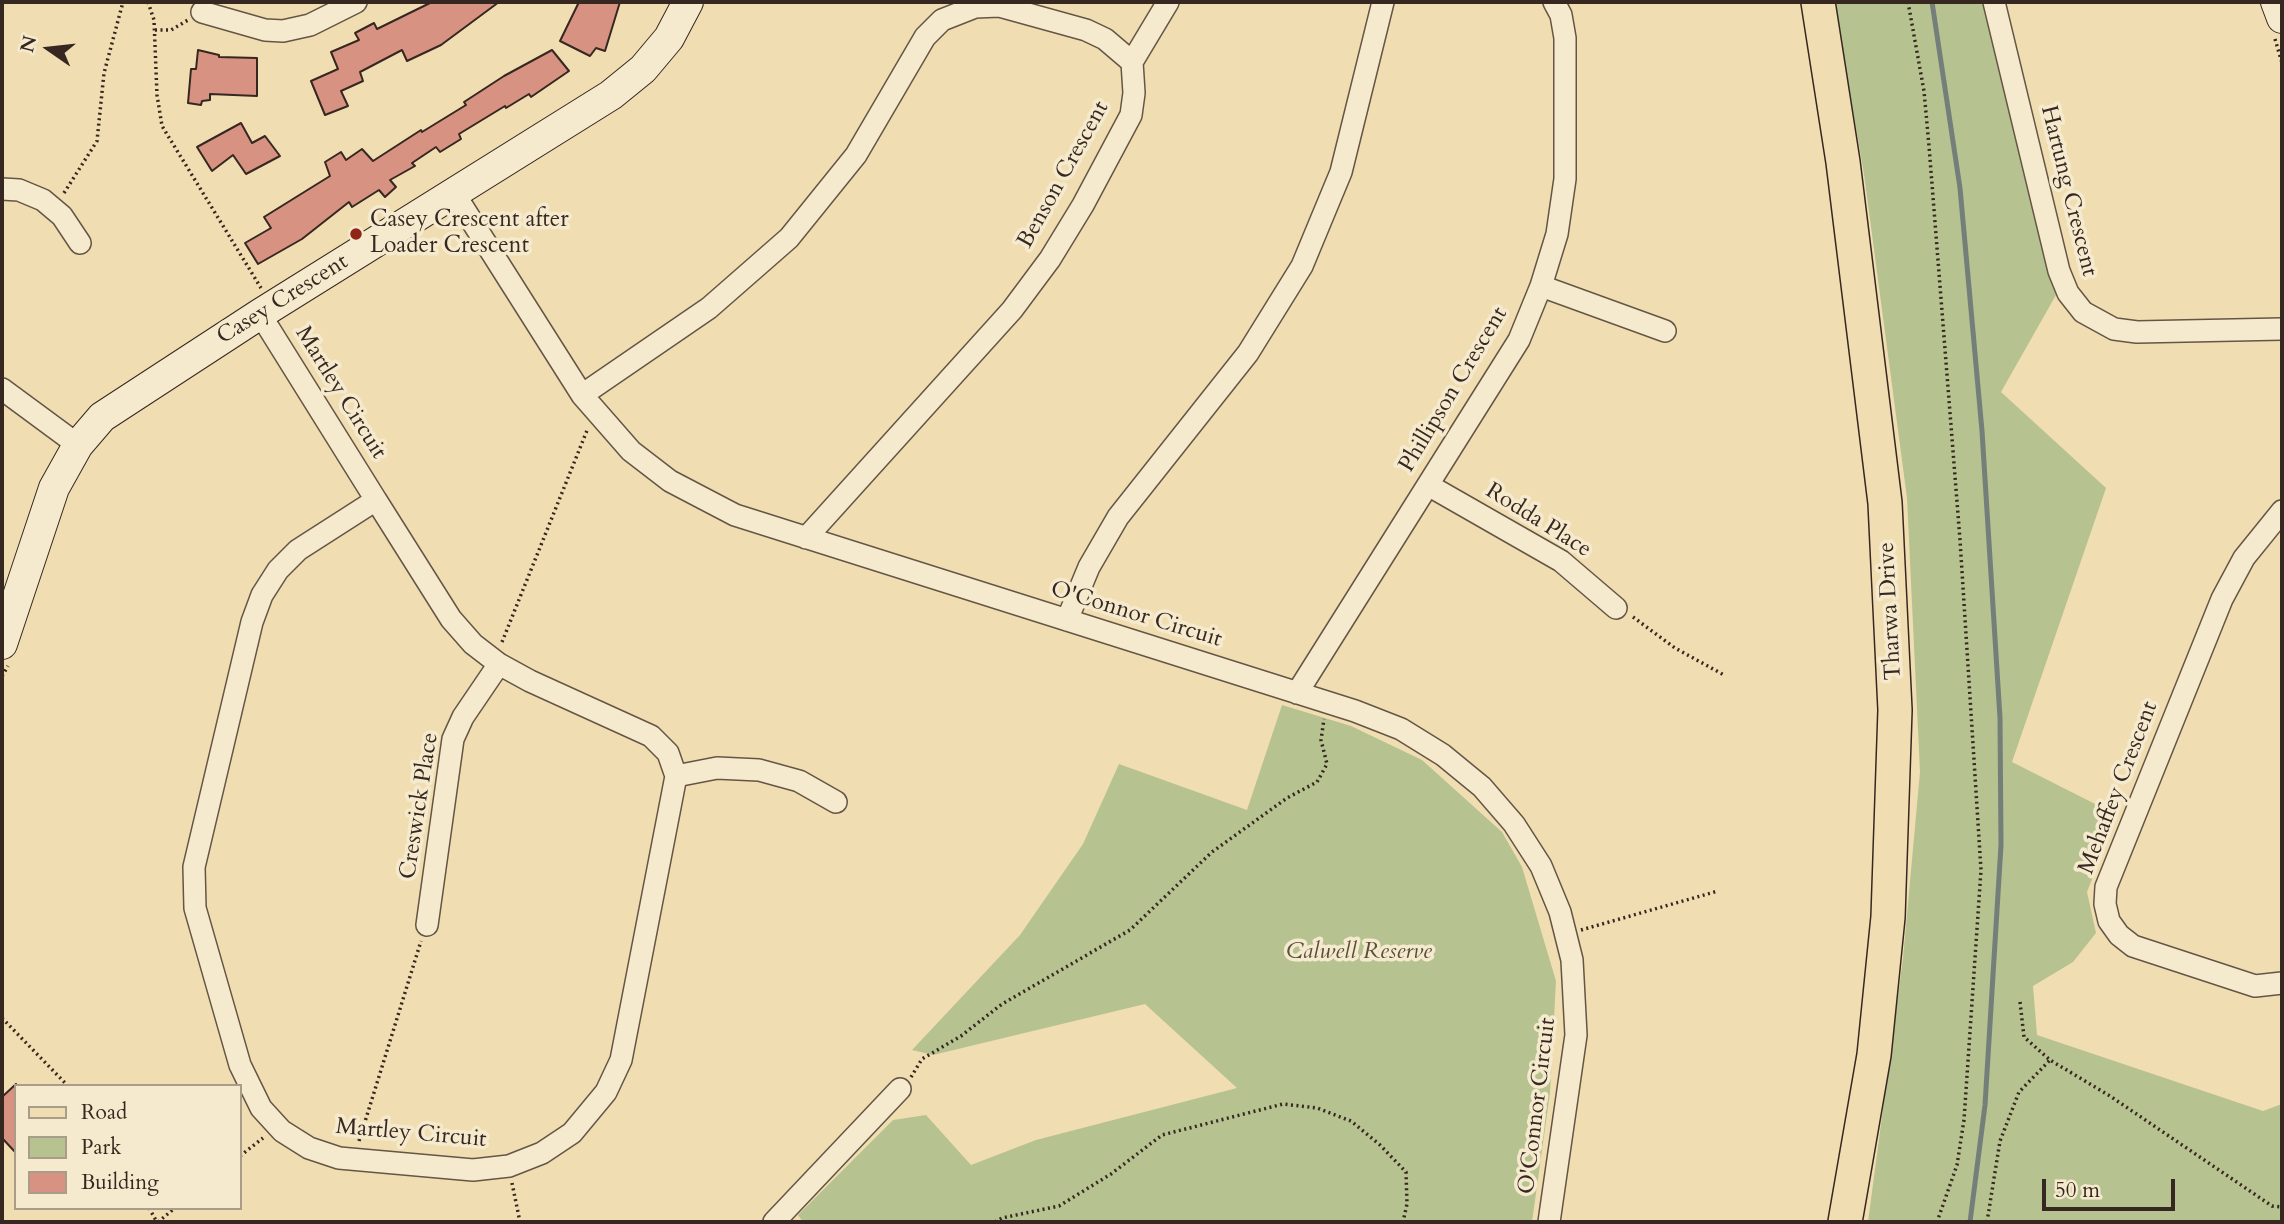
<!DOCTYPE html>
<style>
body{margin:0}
#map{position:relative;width:2284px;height:1224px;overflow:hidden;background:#f0deb2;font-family:Cardo,serif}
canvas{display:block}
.frame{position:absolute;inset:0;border:4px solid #372721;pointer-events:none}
.legend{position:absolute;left:14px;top:1084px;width:228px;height:126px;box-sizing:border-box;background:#f5eacd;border:2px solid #a99c88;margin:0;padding:9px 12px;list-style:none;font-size:21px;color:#372721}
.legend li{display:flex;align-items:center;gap:14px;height:35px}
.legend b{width:35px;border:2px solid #a99c88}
.north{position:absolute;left:14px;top:14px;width:70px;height:70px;-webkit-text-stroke:5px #f5eacd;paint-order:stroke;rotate:284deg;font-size:19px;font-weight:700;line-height:28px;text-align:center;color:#372721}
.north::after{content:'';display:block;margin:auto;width:24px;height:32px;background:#372721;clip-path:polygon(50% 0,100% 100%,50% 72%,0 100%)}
.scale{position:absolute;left:2042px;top:1179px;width:133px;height:32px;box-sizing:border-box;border:4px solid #372721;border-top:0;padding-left:9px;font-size:21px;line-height:24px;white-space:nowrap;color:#372721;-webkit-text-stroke:5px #f5eacd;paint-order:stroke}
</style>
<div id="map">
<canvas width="2284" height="1224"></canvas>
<div class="frame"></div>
<ul class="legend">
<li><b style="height:9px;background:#f0deb2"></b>Road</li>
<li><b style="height:19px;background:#b6c28f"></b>Park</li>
<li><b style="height:19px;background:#d79282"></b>Building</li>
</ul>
<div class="north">N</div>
<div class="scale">50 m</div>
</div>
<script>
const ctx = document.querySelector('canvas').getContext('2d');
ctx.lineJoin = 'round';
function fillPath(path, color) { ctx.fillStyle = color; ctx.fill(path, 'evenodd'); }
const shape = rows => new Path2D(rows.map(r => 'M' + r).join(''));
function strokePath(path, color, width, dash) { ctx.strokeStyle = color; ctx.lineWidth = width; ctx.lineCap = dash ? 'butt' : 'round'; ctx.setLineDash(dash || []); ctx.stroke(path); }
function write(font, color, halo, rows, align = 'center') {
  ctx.font = font + ' Cardo,serif'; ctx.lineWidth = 7; ctx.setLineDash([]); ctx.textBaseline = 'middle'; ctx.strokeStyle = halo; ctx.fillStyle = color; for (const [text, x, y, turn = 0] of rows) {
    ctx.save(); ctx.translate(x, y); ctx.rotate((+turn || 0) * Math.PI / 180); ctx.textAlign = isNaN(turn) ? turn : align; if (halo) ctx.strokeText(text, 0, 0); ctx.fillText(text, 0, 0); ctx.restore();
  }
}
fillPath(shape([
 [1834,2,1987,2,2056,295,2001,392,2106,488,2012,762,2117,815,2087,892,2096,933,2073,962,2033,986,2037,1035,2263,1111,2282,1104,2282,1222,1868,1222,1903,958,1920,772,1907,498,1864,174],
 [1282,705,1351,726,1422,760,1502,832,1522,867,1556,981,1550,1093,1532,1222,803,1222,798,1215,893,1120,926,1115,971,1165,1036,1140,1237,1088,1145,1004,933,1055,912,1050,1020,935,1083,844,1119,764,1247,810]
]), '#b6c28f');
strokePath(shape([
 [1932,2,1960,188,1982,431,2000,718,2001,845,1985,1105,1970,1222]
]), '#747f7a', 5);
const building = shape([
 [432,2,499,2,441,45,407,61,402,50,360,72,363,81,341,91,348,106,325,115,311,81,338,69,331,52,359,40,355,33,374,23,377,29,432,2],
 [579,2,620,2,605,51,596,48,590,56,560,41,579,2],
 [198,50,219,55,219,57,257,58,257,96,210,94,210,100,202,101,201,105,188,103,191,69,196,69,198,50],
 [552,50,569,71,531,97,529,94,506,108,505,106,459,134,461,139,440,152,436,147,412,163,415,166,390,180,396,187,385,197,379,190,352,207,349,202,302,239,258,264,245,243,271,228,264,217,330,176,325,162,341,152,346,160,362,149,373,161,421,130,422,132,466,105,464,102,504,76,552,50],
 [241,123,252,143,265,136,280,156,246,174,233,155,212,171,197,147,241,123],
 [16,1084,16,1153,2,1138,2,1097,16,1084]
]);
fillPath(building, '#d79282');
strokePath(building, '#372721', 2);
const street = shape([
 [1994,2,2059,271,2068,293,2083,312,2114,329,2137,332,2282,329],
 [202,12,265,30,283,31,310,25,356,2],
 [1132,62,1168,2],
 [2,189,19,190,43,200,62,216,80,243],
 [454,193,582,395,631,451,670,481,735,515,1355,711,1401,729,1443,755,1482,787,1514,824,1541,866,1560,912,1572,960,1576,1035,1549,1222],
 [1541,286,1665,331],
 [260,314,376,500,298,550,278,570,262,595,252,622,194,867,195,908,240,1065,261,1108,282,1131,309,1148,339,1158,473,1170,509,1166,542,1153,572,1133,606,1092,621,1060,676,776,668,753,651,736,530,681,499,664,473,644,451,619,376,500],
 [2,389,78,445],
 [582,395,709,308,789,238,856,155,925,37,942,20,975,7,999,6,1086,30,1105,39,1132,62,1134,93,1131,115,1083,205,1050,259,1012,310,806,538],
 [1428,485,1561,561,1616,608],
 [2282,511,2244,558,2222,599,2106,887,2105,904,2109,921,2119,935,2133,946,2255,986,2282,983],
 [1067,620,1089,567,1118,517,1248,353,1302,266,1341,172,1383,2],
 [1297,693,1519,340,1541,286,1557,234,1565,179,1565,38,1561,15,1554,2],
 [676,776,717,768,759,770,799,781,836,802],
 [427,925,453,739,463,717,499,664],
 [774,1222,900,1089]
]);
const secondary = shape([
 [2276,2,2282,18],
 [2,644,54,488,78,445,102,417,260,314,611,95,643,69,669,38,688,2]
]);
const primary = shape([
 [1818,2,1843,162,1885,503,1895,710,1888,917,1874,1055,1845,1222]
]);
strokePath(street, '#655545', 24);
strokePath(secondary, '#372721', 32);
strokePath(primary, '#372721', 36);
strokePath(shape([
 [148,2,154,20,157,95,162,126,261,288],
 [1908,2,1924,91,1929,146,1960,540,1981,870,1964,1120,1957,1165,1937,1222],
 [155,30,171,30,188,20],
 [2275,39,2282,63],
 [64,193,97,141,104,73,123,2],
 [1633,617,1675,648,1724,675],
 [502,642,588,428],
 [2,676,8,666],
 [1581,930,1718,891],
 [2020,1002,2024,1037,2050,1060,2110,1096,2272,1206,2282,1207],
 [2,1018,68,1086],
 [911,1077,922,1059,961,1036,1002,1004,1130,930,1212,852,1287,798,1317,782,1327,764,1321,740,1324,719],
 [359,1141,421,941],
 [240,1156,263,1138],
 [512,1183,520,1222],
 [149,1208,157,1222],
 [158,1222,175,1208],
 [995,1222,1002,1218,1059,1206,1111,1174,1162,1135,1283,1104,1317,1108,1351,1121,1380,1145,1406,1172,1407,1204,1403,1222],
 [1987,1222,2000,1141,2019,1092,2050,1060]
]), '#372721', 3.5, [2, 3.5]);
strokePath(street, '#f5eacd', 21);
strokePath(secondary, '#f5eacd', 30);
strokePath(primary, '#f0deb2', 33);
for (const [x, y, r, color] of [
 [356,234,7,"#8f2418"]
]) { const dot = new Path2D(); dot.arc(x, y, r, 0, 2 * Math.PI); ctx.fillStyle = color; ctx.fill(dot); strokePath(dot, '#f5eacd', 2.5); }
write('23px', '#372721', '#f5eacd', [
 ["Benson Crescent",1064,175,-61],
 ["Hartung Crescent",2068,191,76],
 ["Casey Crescent",283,300,-32],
 ["Phillipson Crescent",1454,390,-59],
 ["Martley Circuit",340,393,58],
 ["Rodda Place",1538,521,32],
 ["Tharwa Drive",1891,611,-93],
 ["O'Connor Circuit",1136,615,17],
 ["Mehaffey Crescent",2119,788,-69],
 ["Creswick Place",420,806,-81],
 ["O'Connor Circuit",1538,1106,-83],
 ["Martley Circuit",411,1134,5]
]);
write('23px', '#372721', '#f5eacd', [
 ["Casey Crescent after",370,221],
 ["Loader Crescent",370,247]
], 'left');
write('italic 23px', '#574e3c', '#f5eacd', [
 ["Calwell Reserve",1359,953]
]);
</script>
